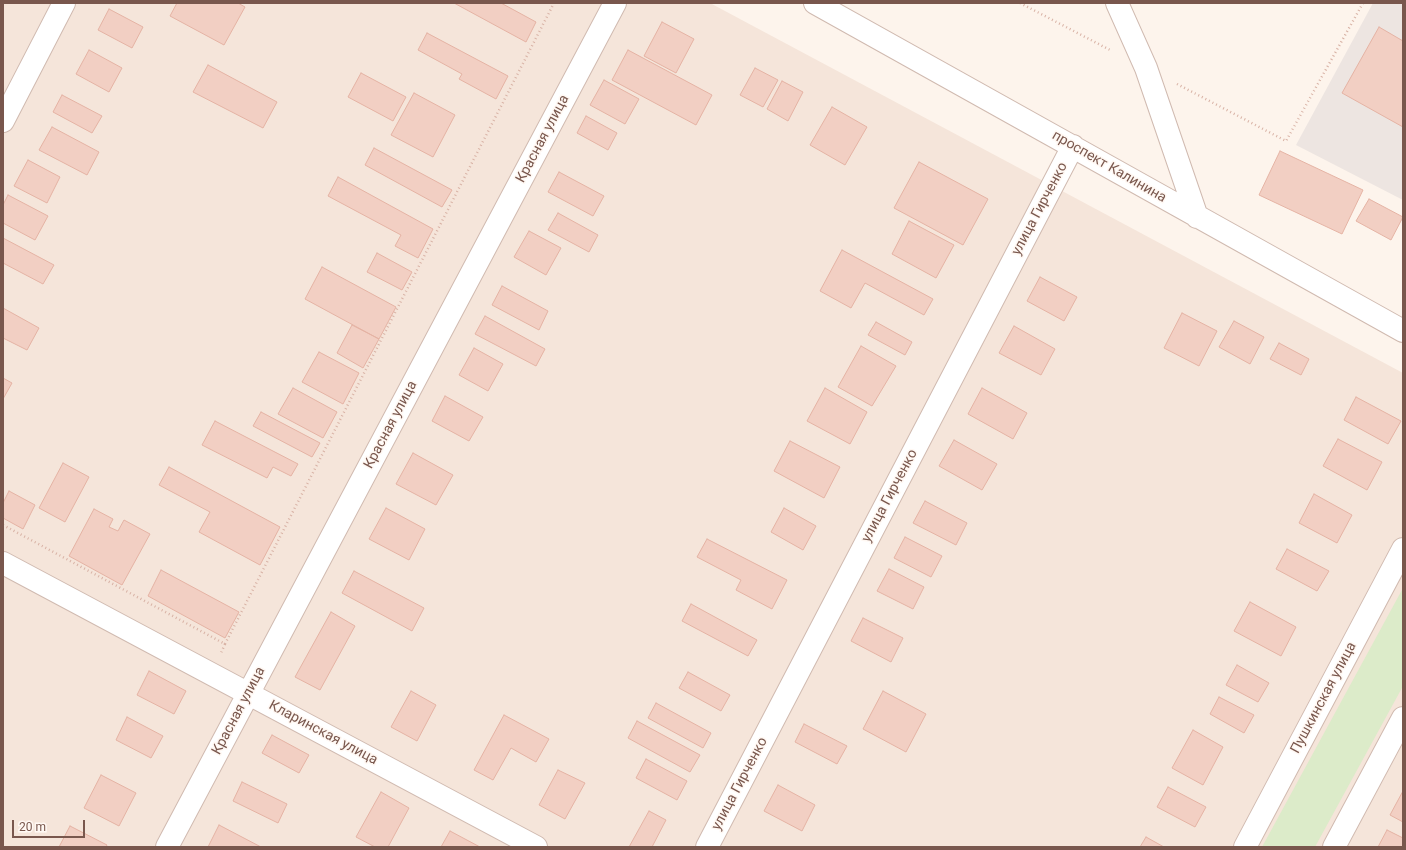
<!DOCTYPE html>
<meta charset="utf-8">
<style>
body{margin:0}
#map{position:relative;width:1406px;height:850px;overflow:hidden;background:#fdf4ec;font-family:Roboto,sans-serif}
canvas{display:block}
.frame{position:absolute;inset:0;border:4px solid #79574d;pointer-events:none}
.scale{position:absolute;left:12px;top:820px;width:73px;height:18px;box-sizing:border-box;border:2px solid #79574d;border-top:0;padding-left:5px;font-size:12px;line-height:14px;white-space:nowrap;color:#79574d;-webkit-text-stroke:3px #fff8f3;paint-order:stroke}
</style>
<div id="map">
<canvas width="1406" height="850"></canvas>
<div class="frame"></div>
<div class="scale">20 m</div>
</div>
<script>
const ctx = document.querySelector('canvas').getContext('2d');
ctx.lineJoin = 'round';
function fillPath(path, color) { ctx.fillStyle = color; ctx.fill(path, 'evenodd'); }
const shape = rows => new Path2D(rows.map(r => 'M' + r).join(''));
function strokePath(path, color, width, dash) { ctx.strokeStyle = color; ctx.lineWidth = width; ctx.lineCap = dash ? 'butt' : 'round'; ctx.setLineDash(dash || []); ctx.stroke(path); }
function write(font, color, halo, rows, align = 'center') {
  ctx.font = font + ' Roboto,sans-serif'; ctx.lineWidth = 3; ctx.setLineDash([]); ctx.textBaseline = 'middle'; ctx.strokeStyle = halo; ctx.fillStyle = color; for (const [text, x, y, turn = 0] of rows) {
    ctx.save(); ctx.translate(x, y); ctx.rotate((+turn || 0) * Math.PI / 180); ctx.textAlign = isNaN(turn) ? turn : align; if (halo) ctx.strokeText(text, 0, 0); ctx.fillText(text, 0, 0); ctx.restore();
  }
}
fillPath(shape([
 [3,3,710,3,1403,373,1403,847,3,847]
]), '#f5e5da');
fillPath(shape([
 [1373,3,1403,3,1403,200,1296,145]
]), '#ede5e1');
fillPath(shape([
 [1403,588,1403,686,1315,847,1262,847]
]), '#dcebc9');
const building = shape([
 [177,3,238,3,245,7,224,45,170,16,177,3],
 [454,3,501,3,536,22,526,42,454,3],
 [109,9,143,27,132,48,98,30,109,9],
 [662,22,694,39,676,73,644,56,662,22],
 [1379,27,1403,41,1403,127,1342,93,1379,27],
 [427,33,508,76,496,99,459,79,462,74,418,50,427,33],
 [89,50,122,68,109,92,76,74,89,50],
 [628,50,712,95,696,125,612,80,628,50],
 [208,65,277,102,263,128,193,92,208,65],
 [755,68,778,80,763,107,740,95,755,68],
 [361,73,406,97,393,121,348,97,361,73],
 [604,80,639,99,625,124,590,105,604,80],
 [782,81,803,92,788,121,767,109,782,81],
 [414,93,455,115,433,157,391,135,414,93],
 [62,95,102,116,92,133,53,112,62,95],
 [832,107,867,127,845,165,810,145,832,107],
 [586,116,617,133,608,150,577,133,586,116],
 [52,127,99,152,87,175,39,150,52,127],
 [374,148,452,190,442,207,365,165,374,148],
 [1280,151,1363,190,1342,234,1259,195,1280,151],
 [28,160,60,177,47,203,14,186,28,160],
 [919,162,988,199,963,245,894,208,919,162],
 [559,172,604,196,593,216,548,192,559,172],
 [338,177,433,229,418,258,395,246,401,235,328,196,338,177],
 [8,195,48,216,35,240,3,223,3,205,8,195],
 [1369,199,1403,217,1391,240,1356,221,1369,199],
 [558,213,598,235,589,252,548,230,558,213],
 [909,221,954,245,936,278,892,254,909,221],
 [529,231,561,248,546,275,514,257,529,231],
 [3,238,54,265,43,284,3,263,3,238],
 [842,250,933,299,924,315,865,283,851,308,820,291,842,250],
 [377,253,412,272,402,290,367,272,377,253],
 [322,267,396,307,379,339,305,299,322,267],
 [1040,277,1077,297,1064,321,1027,301,1040,277],
 [502,286,548,311,539,330,492,305,502,286],
 [3,308,39,328,27,350,3,338,3,308],
 [1182,313,1217,331,1199,366,1164,348,1182,313],
 [485,316,545,349,536,366,475,334,485,316],
 [1234,321,1264,337,1250,364,1219,347,1234,321],
 [876,322,912,342,905,355,868,335,876,322],
 [352,325,379,339,363,368,337,353,352,325],
 [1014,326,1055,349,1041,375,999,353,1014,326],
 [1279,343,1309,359,1301,375,1270,359,1279,343],
 [861,346,896,366,872,406,838,387,861,346],
 [474,348,503,364,488,391,459,375,474,348],
 [319,352,359,373,343,404,302,382,319,352],
 [3,378,12,383,3,399,3,378],
 [293,388,337,412,323,438,278,414,293,388],
 [825,388,867,412,850,444,807,421,825,388],
 [982,388,1027,413,1013,439,968,414,982,388],
 [445,396,483,417,469,441,432,421,445,396],
 [1356,397,1401,421,1388,444,1344,420,1356,397],
 [261,412,320,443,312,457,253,426,261,412],
 [215,421,298,464,291,476,273,467,267,478,202,445,215,421],
 [1338,439,1382,462,1367,490,1323,466,1338,439],
 [954,440,997,464,982,490,939,466,954,440],
 [790,441,840,467,824,498,774,471,790,441],
 [413,453,453,475,436,505,396,484,413,453],
 [63,463,89,477,65,522,39,508,63,463],
 [169,467,280,527,260,565,199,532,210,512,159,485,169,467],
 [9,491,35,505,23,529,3,518,3,503,9,491],
 [1314,494,1352,515,1337,543,1299,523,1314,494],
 [925,501,967,523,956,545,913,523,925,501],
 [386,508,425,529,409,560,369,539,386,508],
 [784,508,816,526,803,550,771,532,784,508],
 [94,509,113,519,109,527,118,531,124,520,150,534,122,585,69,556,94,509],
 [905,537,942,556,931,577,894,558,905,537],
 [707,539,787,580,772,609,736,590,741,580,697,557,707,539],
 [1287,549,1329,571,1317,591,1276,569,1287,549],
 [889,569,924,587,913,609,877,591,889,569],
 [161,570,239,612,225,638,148,596,161,570],
 [354,571,424,608,412,631,342,593,354,571],
 [1250,602,1296,627,1281,656,1234,631,1250,602],
 [691,604,757,640,748,656,682,621,691,604],
 [331,612,355,626,320,690,295,677,331,612],
 [863,618,903,638,891,662,851,641,863,618],
 [1237,665,1269,683,1258,702,1226,685,1237,665],
 [149,671,186,691,174,714,137,695,149,671],
 [688,672,730,695,721,711,679,688,688,672],
 [411,691,436,705,417,741,391,727,411,691],
 [883,691,926,714,906,752,863,729,883,691],
 [1219,697,1254,715,1244,733,1210,714,1219,697],
 [656,703,711,733,703,748,648,718,656,703],
 [504,715,549,739,536,762,511,748,493,780,474,770,504,715],
 [127,717,163,736,151,758,116,740,127,717],
 [637,721,700,755,690,772,628,738,637,721],
 [804,724,847,746,837,764,795,742,804,724],
 [1193,730,1223,747,1203,785,1172,768,1193,730],
 [272,735,309,755,299,773,262,753,272,735],
 [646,759,687,781,677,800,636,778,646,759],
 [558,770,585,783,565,819,539,805,558,770],
 [101,775,136,793,119,826,84,808,101,775],
 [242,782,287,804,278,823,233,801,242,782],
 [778,785,815,805,802,831,764,811,778,785],
 [1168,787,1206,807,1195,827,1157,807,1168,787],
 [1403,791,1403,822,1390,815,1403,791],
 [381,792,409,808,388,847,375,847,356,837,381,792],
 [649,811,666,820,652,847,629,847,649,811],
 [219,825,261,847,208,847,219,825],
 [70,826,107,845,106,847,59,847,70,826],
 [1387,830,1403,838,1403,847,1378,847,1387,830],
 [450,831,480,847,441,847,450,831],
 [1146,837,1164,847,1140,847,1146,837]
]);
fillPath(building, '#f2cfc3');
strokePath(building, '#e5b3a4', 1);
const minor = shape([
 [815,3,1403,331],
 [1117,3,1146,68,1197,217],
 [3,121,64,3],
 [3,563,536,847],
 [167,847,615,3],
 [707,847,1073,146],
 [1245,847,1403,549],
 [1334,847,1403,718]
]);
strokePath(minor, '#d0bab0', 24);
strokePath(shape([
 [1020,3,1112,51],
 [1177,84,1286,141,1363,3],
 [3,525,225,644,221,653],
 [225,644,554,3]
]), '#d8b2a5', 2.5, [1, 3]);
strokePath(minor, '#fff', 22);
write('14px', '#79574d', '#fff8f3', [
 ["Красная улица",543,139,-62],
 ["проспект Калинина",1109,167,30],
 ["улица Гирченко",1040,209,-62],
 ["Красная улица",391,425,-62],
 ["улица Гирченко",890,496,-62],
 ["Пушкинская улица",1324,698,-62],
 ["Красная улица",239,711,-62],
 ["Кларинская улица",323,733,28],
 ["улица Гирченко",740,784,-62]
]);
</script>
